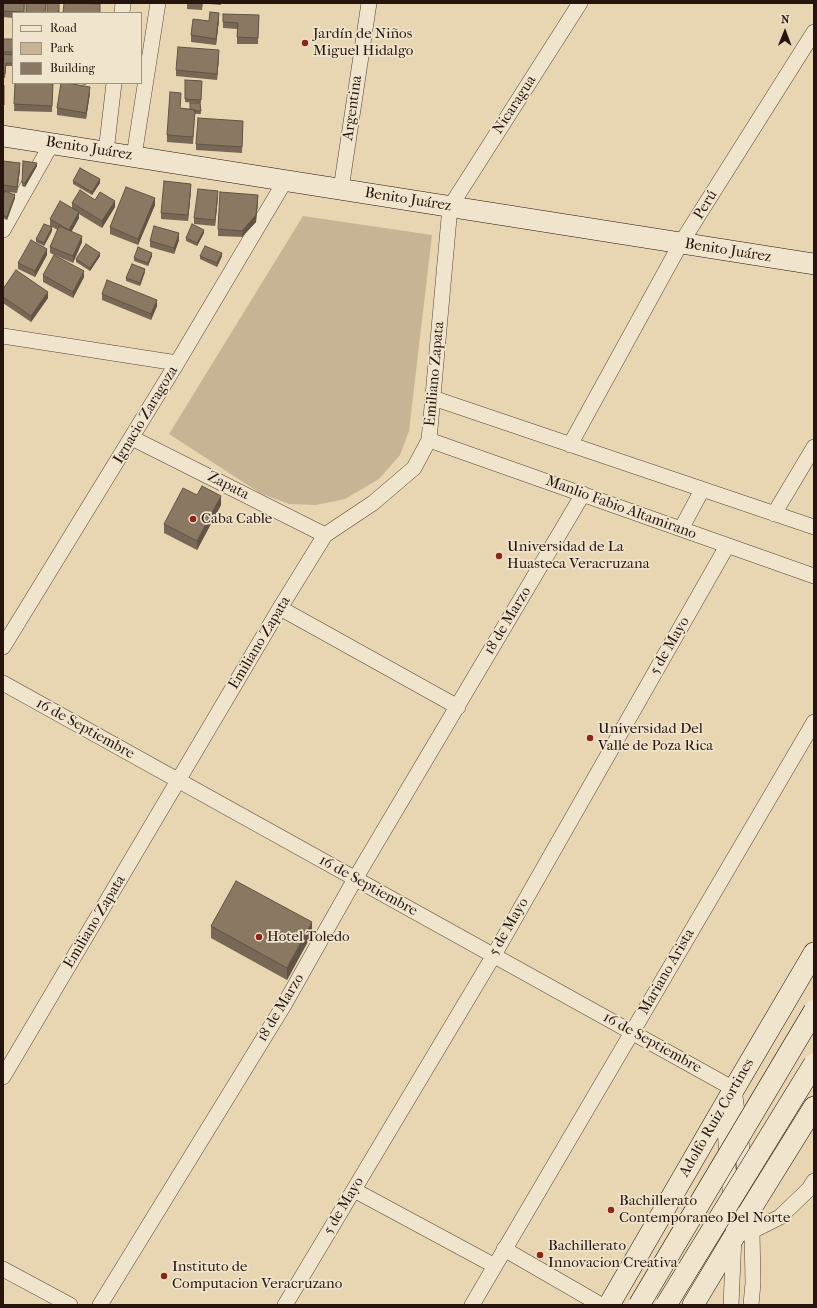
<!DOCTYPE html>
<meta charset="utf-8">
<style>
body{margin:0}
#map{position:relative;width:817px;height:1308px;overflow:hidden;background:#e8d5b1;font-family:"IM FELL French Canon",serif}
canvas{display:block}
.frame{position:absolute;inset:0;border:4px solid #26140d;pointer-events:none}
.legend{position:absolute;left:12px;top:12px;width:130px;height:72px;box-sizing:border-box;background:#f0e4cc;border:1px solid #9f9180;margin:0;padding:5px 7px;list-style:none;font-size:12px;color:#26140d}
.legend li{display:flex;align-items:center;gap:8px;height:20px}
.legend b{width:20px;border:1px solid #9f9180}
.north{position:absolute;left:765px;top:12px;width:40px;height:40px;-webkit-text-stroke:3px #f0e4cc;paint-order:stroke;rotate:1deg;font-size:11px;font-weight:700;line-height:16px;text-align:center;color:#26140d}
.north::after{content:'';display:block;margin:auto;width:14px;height:18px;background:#26140d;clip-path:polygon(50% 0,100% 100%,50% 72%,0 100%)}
</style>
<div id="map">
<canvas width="817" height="1308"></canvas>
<div class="frame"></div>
<ul class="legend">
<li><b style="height:5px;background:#f0e4cc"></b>Road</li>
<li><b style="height:11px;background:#c7b495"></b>Park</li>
<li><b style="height:11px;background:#8b7862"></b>Building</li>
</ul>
<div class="north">N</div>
</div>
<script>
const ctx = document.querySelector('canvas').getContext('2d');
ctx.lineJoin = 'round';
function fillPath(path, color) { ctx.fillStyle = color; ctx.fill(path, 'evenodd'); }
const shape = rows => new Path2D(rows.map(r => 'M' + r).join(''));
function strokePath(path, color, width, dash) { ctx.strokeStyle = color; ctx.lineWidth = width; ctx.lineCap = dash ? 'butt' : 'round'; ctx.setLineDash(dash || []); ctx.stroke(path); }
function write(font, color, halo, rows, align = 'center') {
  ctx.font = font + ' "IM FELL French Canon",serif'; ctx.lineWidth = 3.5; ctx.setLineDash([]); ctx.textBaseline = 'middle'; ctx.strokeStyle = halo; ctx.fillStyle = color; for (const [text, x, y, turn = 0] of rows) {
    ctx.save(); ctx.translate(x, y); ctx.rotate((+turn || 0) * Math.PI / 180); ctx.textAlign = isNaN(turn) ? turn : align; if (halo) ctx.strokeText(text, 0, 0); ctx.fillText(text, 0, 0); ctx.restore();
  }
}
fillPath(shape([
 [303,216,432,235,409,431,400,455,379,479,345,499,316,505,289,504,260,493,169,434]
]), '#c7b495');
const street = shape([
 [122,13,123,3],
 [106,152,114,83],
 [134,156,158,3],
 [341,189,369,3],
 [3,230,52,143],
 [3,336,177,363],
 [433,398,814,527],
 [132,438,325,535],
 [429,440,814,576],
 [570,445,681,243,814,32],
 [774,514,814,447],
 [681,529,702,490],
 [280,608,458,707],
 [3,647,177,363,285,181],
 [3,683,734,1089,746,1179],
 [3,1077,280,608,325,535,373,503,414,468,429,440,450,207,580,3],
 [723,1107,734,1236,731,1305],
 [354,1190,495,1266],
 [749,1207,752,1231,753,1283,751,1305],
 [744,1233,752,1231,780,1217,809,1189,814,1181],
 [504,1249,601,1305],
 [3,1269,70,1305],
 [100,1305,284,1005,355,879,583,494],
 [285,1305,494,955,727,546],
 [472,1305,814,722]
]);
const secondary = shape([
 [3,136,814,264],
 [609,1305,734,1089,814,953],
 [693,1305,750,1210,814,1107]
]);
strokePath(street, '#564436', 16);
strokePath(secondary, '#26140d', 22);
strokePath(street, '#f0e4cc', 15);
strokePath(secondary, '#f0e4cc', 21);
const secondaryBridge = shape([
 [639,1305,814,1011],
 [666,1305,814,1064]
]);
strokePath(secondaryBridge, '#26140d', 22, []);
strokePath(secondaryBridge, '#f0e4cc', 21);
fillPath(shape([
 [3,3,25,3,24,13,13,13,13,18,3,17],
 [187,3,203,3,202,10,187,9],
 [209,3,221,3,221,5,209,4],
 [223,14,259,15,258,44,237,44,237,29,223,28],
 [219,20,216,45,191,42,191,35,209,21],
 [3,39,13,39,13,66,6,66,5,78,3,78],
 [219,56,217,80,176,76,176,70],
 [185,80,202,81,201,103,200,103,201,114,195,114,193,144,167,142,167,135,181,99,180,108,190,109,196,103,185,102],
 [15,83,53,83,52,112,14,111],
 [75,83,86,83,86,85],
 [3,85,4,85,4,111,3,111],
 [90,93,86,119,57,115,57,108],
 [243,127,242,153,196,150,196,144],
 [3,161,20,169,17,193,8,192,15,198,7,220,3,218,3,195,4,192,3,192],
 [23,161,37,166,25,187,22,186],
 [73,181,100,183,92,195,73,184],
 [191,190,188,221,161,219,161,213],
 [218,197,215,226,194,224,194,218],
 [95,200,115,207,102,228,79,214,79,218,71,232,82,242,73,263,50,253,50,247,58,230,50,226,50,219,72,208,72,203],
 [258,201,256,222,242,237,218,236,218,229],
 [155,205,138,245,110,234,110,227],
 [52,231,44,246,36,242,36,239],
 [204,233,197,246,186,241,186,238],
 [179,240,174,254,150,247,150,241],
 [47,255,35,277,18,269,18,263],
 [100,256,90,271,76,262,76,259],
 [152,256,148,266,134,261,134,258],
 [200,256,222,256,217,267,200,259],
 [145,272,140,286,126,281,126,278],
 [43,275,84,277,73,298,43,282],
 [3,289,48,298,31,322,3,303],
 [102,294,157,306,151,320,102,300],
 [197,495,221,505,197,550,164,533,164,524],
 [211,926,312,934,287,980,211,938]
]), '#786754');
fillPath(shape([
 [219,13,219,20,216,45,216,39],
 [219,50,219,56,217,80,217,74],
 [90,87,90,93,86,119,86,113],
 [20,163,20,169,17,193,17,187],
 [37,163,37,166,25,187,25,183],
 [100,179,100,183,92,195,92,192],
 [191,184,191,190,188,221,188,215],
 [218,191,218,197,215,226,215,220],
 [15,195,15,198,7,220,7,217],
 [258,195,258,201,256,222,242,237,242,231],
 [155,198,155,205,138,245,138,239],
 [115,201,115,207,102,228,102,221],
 [79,212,79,218,69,236,69,230],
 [52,227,52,231,44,246,44,243],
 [204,230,204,233,197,246,197,243],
 [179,233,179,240,174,254,174,248],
 [82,236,82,242,73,263,73,256],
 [47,249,47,255,35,277,35,271],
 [100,253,100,256,90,271,90,268],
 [152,253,152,256,148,266,148,263],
 [222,253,222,256,217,267,217,263],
 [145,269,145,272,140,286,140,283],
 [84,271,84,277,73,298,73,292],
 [48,292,48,298,31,322,31,316],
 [157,300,157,306,151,320,151,314],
 [221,496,221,505,197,550,197,541],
 [312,922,312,934,287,980,287,968]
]), '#615445');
const building = shape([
 [3,3,24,3,24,12,3,11,3,3],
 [26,3,46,3,45,13,26,13,26,3],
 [47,3,59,3,59,13,47,13,47,3],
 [64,3,100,4,100,13,63,13,64,3],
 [193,3,202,3,202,4,193,3],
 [210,12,219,13,216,39,191,35,193,19,209,21,210,12],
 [223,14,259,15,258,38,237,37,238,23,223,22,223,14],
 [3,39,13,39,13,52,3,52,3,39],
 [178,47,219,50,217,74,176,70,178,47],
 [3,54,13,55,13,63,6,63,5,74,3,74,3,54],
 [185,80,202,81,201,100,185,99,185,80],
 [15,83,53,83,52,106,14,104,15,83],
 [61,83,67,83,90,87,86,113,57,108,61,83],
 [3,85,4,85,4,105,3,105,3,85],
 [170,92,181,93,180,108,195,110,193,137,167,135,170,92],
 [190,103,200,103,201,111,195,111,195,110,190,109,190,103],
 [198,118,243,121,242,147,196,144,198,118],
 [3,161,20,163,17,187,3,185,3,161],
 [23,161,37,163,25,183,22,183,23,161],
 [80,168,100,179,92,192,73,181,80,168],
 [164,181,191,184,188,215,161,213,164,181],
 [126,187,155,198,138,239,110,227,126,187],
 [198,189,218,191,215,220,194,218,198,189],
 [80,190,95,200,100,192,115,201,102,221,72,203,80,190],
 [5,191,15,195,7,217,3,215,3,195,5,191],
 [220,192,258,195,256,215,242,231,218,229,220,192],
 [60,201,79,212,69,230,50,219,60,201],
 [44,224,52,227,44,243,36,239,44,224],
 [192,224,204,230,197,243,186,238,192,224],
 [59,226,82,236,73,256,50,247,59,226],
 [154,226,179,233,174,248,150,241,154,226],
 [31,240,47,249,35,271,18,263,31,240],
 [86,244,100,253,90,268,76,259,86,244],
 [205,246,222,253,217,263,200,256,205,246],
 [138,247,152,253,148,263,134,258,138,247],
 [54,255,84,271,73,292,43,275,54,255],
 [132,264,145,269,140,283,126,278,132,264],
 [16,270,48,292,31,316,3,297,3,289,16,270],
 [107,280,157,300,151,314,102,294,107,280],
 [202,486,221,496,197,541,164,524,183,488,197,495,202,486],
 [236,881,312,922,287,968,211,926,236,881]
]);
fillPath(building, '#8b7862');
strokePath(building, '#615445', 1);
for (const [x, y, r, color] of [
 [305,43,4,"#8f2418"],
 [193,519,4,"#8f2418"],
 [499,556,4,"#8f2418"],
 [590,738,4,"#8f2418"],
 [259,937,4,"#8f2418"],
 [611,1210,4,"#8f2418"],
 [540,1255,4,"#8f2418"],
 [164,1276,4,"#8f2418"]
]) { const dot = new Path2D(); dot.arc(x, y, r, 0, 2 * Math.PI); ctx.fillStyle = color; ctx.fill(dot); strokePath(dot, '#f0e4cc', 1.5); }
write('15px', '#26140d', '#f0e4cc', [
 ["Jardín de Niños",313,34],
 ["Miguel Hidalgo",313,51],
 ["Caba Cable",201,519],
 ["Universidad de La",507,547],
 ["Huasteca Veracruzana",507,564],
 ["Universidad Del",598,729],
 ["Valle de Poza Rica",598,746],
 ["Hotel Toledo",267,937],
 ["Bachillerato",619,1201],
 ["Contemporaneo Del Norte",619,1218],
 ["Bachillerato",548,1246],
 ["Innovacion Creativa",548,1263],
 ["Instituto de",172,1267],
 ["Computacion Veracruzano",172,1284]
], 'left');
write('15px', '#26140d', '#f0e4cc', [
 ["Nicaragua",515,105,-57],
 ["Argentina",353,108,-82],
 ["Benito Juárez",89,149,9],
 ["Benito Juárez",408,200,9],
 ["Perú",706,205,-58],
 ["Benito Juárez",728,251,9],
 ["Emiliano Zapata",435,374,-85],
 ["Ignacio Zaragoza",146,415,-59],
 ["Zapata",228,486,27],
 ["Manlio Fabio Altamirano",621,508,20],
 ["18 de Marzo",508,621,-59],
 ["Emiliano Zapata",260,643,-59],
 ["5 de Mayo",670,646,-60],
 ["16 de Septiembre",85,729,29],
 ["16 de Septiembre",368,886,29],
 ["Emiliano Zapata",95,922,-59],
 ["5 de Mayo",509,927,-60],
 ["Mariano Arista",667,972,-60],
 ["18 de Marzo",281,1008,-59],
 ["16 de Septiembre",652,1043,29],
 ["Adolfo Ruiz Cortines",717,1118,-60],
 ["5 de Mayo",344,1206,-59]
]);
</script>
